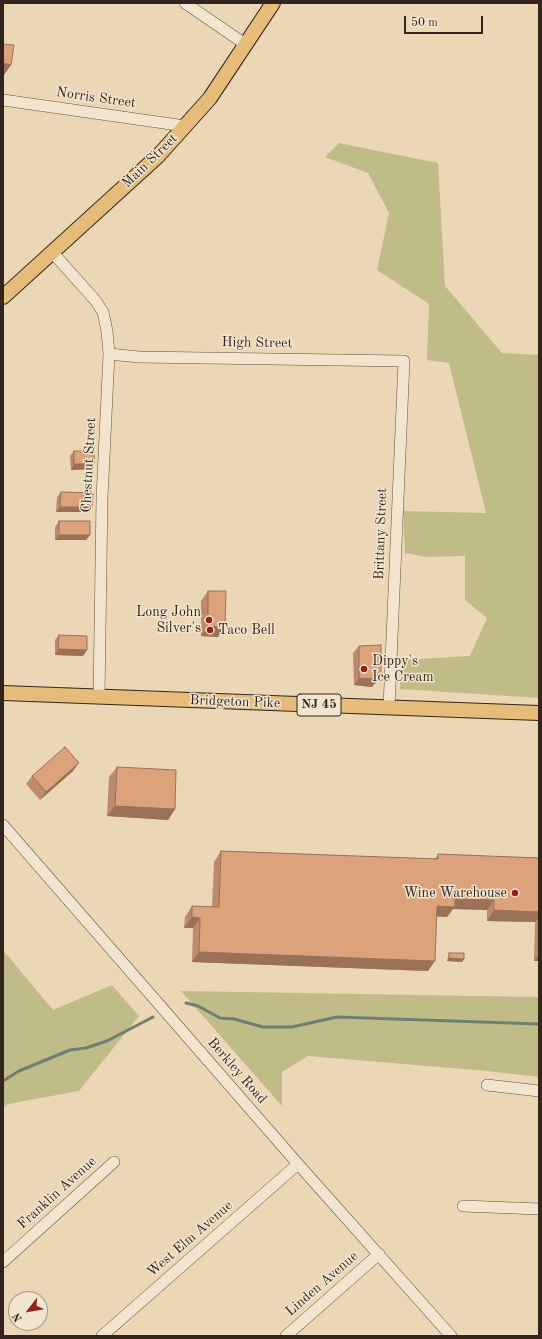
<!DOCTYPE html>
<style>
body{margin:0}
#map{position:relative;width:542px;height:1339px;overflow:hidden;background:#ebd7b5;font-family:"Old Standard TT",serif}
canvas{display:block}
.frame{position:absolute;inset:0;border:4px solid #33251d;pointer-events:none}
.north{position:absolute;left:8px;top:1291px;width:40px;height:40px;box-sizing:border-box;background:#f2e5cf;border:1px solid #a69888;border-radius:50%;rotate:239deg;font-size:11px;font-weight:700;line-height:16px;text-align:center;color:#33251d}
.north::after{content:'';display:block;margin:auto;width:14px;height:18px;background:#8f2418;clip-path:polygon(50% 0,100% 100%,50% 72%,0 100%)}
.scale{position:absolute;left:404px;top:16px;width:79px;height:18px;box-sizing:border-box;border:2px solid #33251d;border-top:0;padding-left:5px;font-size:12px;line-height:14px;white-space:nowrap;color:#33251d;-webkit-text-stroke:3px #f2e5cf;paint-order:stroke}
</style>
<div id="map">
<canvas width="542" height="1339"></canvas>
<div class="frame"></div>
<div class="north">N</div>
<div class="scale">50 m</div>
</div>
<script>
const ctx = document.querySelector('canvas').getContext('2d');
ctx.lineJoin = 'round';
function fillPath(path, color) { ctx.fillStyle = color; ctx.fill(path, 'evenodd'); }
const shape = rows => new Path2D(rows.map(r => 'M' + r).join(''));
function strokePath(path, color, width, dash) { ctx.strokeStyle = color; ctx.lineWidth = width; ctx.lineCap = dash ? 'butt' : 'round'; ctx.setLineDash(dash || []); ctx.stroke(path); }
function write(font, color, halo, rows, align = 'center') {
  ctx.font = font + ' "Old Standard TT",serif'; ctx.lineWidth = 3; ctx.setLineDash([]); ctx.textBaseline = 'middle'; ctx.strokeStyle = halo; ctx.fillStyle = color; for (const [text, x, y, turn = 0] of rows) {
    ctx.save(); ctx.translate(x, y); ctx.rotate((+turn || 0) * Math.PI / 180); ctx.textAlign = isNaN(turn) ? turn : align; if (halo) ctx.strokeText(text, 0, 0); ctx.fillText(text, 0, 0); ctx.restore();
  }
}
fillPath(shape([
 [339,143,438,163,445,286,502,353,539,355,539,698,400,689,401,660,470,656,487,618,465,600,465,556,427,557,405,553,403,511,486,513,449,363,427,360,429,304,377,270,389,213,368,173,325,157],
 [3,950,53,1010,112,985,139,1016,79,1091,8,1104,3,1108],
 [181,991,539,997,539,1077,487,1071,308,1056,282,1072,282,1106]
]), '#c0bc88');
strokePath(shape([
 [186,1003,198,1006,220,1018,234,1019,263,1027,292,1027,337,1017,539,1024],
 [3,1081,19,1071,70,1050,86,1048,107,1041,153,1017]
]), '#707e73', 3);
const minor = shape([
 [185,3,245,44],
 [3,100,185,126],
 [53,253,95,300,103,312,107,331,109,354,102,498,99,696],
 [109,354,139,357,404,361,389,707],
 [3,825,298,1164,451,1336],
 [487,1085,539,1091],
 [463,1206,539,1209],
 [3,1262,114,1162],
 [102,1336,298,1164],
 [286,1336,379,1254]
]);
const major = shape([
 [3,297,158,156,185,126,210,98,273,3],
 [3,693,539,713]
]);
strokePath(minor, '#615243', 12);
strokePath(major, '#33251d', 16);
strokePath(minor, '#f2e5cf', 11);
strokePath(major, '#e6bc7a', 14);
fillPath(shape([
 [74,451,91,469,71,470,70,456],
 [61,492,92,507,89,512,56,512,57,497],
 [59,521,90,535,86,540,55,540,55,527],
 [208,591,218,637,201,636,201,601],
 [59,635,87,650,83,656,55,655,55,640],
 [359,646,375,684,374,684,372,687,354,685,353,653],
 [117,767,175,809,168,820,107,816,109,777],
 [73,771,40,800,26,784,32,776],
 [221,851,435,859,438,854,539,858,539,961,534,961,535,922,487,921,487,910,453,909,447,917,436,916,428,971,192,962,193,928,184,928,185,917,192,906,212,907,214,862],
 [449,953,464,959,462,962,447,961,448,956]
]), '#bd8b6b');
fillPath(shape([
 [3,63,11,65,4,75,3,75],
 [74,464,94,464,91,469,71,470],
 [60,507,92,507,89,512,56,512],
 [59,535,90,535,86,540,55,540],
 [208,626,225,627,218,637,201,636],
 [58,649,87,650,83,656,55,655],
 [381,676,375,684,374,684,372,687,354,685,359,678],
 [79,763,73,771,40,800,46,792],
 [115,806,175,809,168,820,107,816],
 [455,899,494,900,487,910,453,909,447,917,430,916,437,906],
 [494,910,539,912,539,917,535,922,487,921],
 [192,917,200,918,193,928,184,928],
 [199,952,435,961,428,971,192,962],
 [539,954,539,961,534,961],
 [449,958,464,959,462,962,447,961]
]), '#9a7157');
const building = shape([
 [3,44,14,45,11,65,3,63,3,44],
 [74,451,94,451,94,464,74,464,74,451],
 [61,492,93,493,92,507,60,507,61,492],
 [59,521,90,521,90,535,59,535,59,521],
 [208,591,226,591,225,627,208,626,208,591],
 [59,635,87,636,87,650,58,649,59,635],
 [381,645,381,676,377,676,377,679,359,678,359,646,381,645],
 [65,747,79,763,46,792,32,776,65,747],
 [117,767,176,770,175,809,115,806,117,767],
 [221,851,438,859,438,854,539,858,539,912,494,910,494,900,455,899,455,907,437,906,435,961,199,952,200,918,192,917,192,906,219,907,221,851],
 [449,953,464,953,464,959,449,958,449,953]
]);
fillPath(building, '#dca27c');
strokePath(building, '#9a7157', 1);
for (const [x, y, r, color] of [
 [209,620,4,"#8f2418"],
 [210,630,4,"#8f2418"],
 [364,669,4,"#8f2418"],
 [515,893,4,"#8f2418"]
]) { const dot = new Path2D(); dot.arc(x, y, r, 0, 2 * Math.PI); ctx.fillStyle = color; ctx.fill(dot); strokePath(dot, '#f2e5cf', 1.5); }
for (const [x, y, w] of [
 [319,705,44]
]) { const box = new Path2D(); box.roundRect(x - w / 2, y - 11, w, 22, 3); ctx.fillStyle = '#f2e5cf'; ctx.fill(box); strokePath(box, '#33251d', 1); }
write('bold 13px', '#33251d', null, [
 ["NJ 45",319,705]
]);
write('14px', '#33251d', '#f2e5cf', [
 ["Norris Street",96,98,8],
 ["Main Street",150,161,-44],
 ["High Street",257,343,1],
 ["Chestnut Street",89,465,-87],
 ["Brittany Street",381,534,-88],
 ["Bridgeton Pike",235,702,2],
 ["Berkley Road",237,1071,49],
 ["Franklin Avenue",57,1193,-42],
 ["West Elm Avenue",190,1239,-41],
 ["Linden Avenue",322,1284,-41]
]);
write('14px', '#33251d', '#f2e5cf', [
 ["Long John",201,612],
 ["Silver's",201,628],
 ["Taco Bell",218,630,"left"],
 ["Dippy's",372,661,"left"],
 ["Ice Cream",372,677,"left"],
 ["Wine Warehouse",507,893]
], 'right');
</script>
